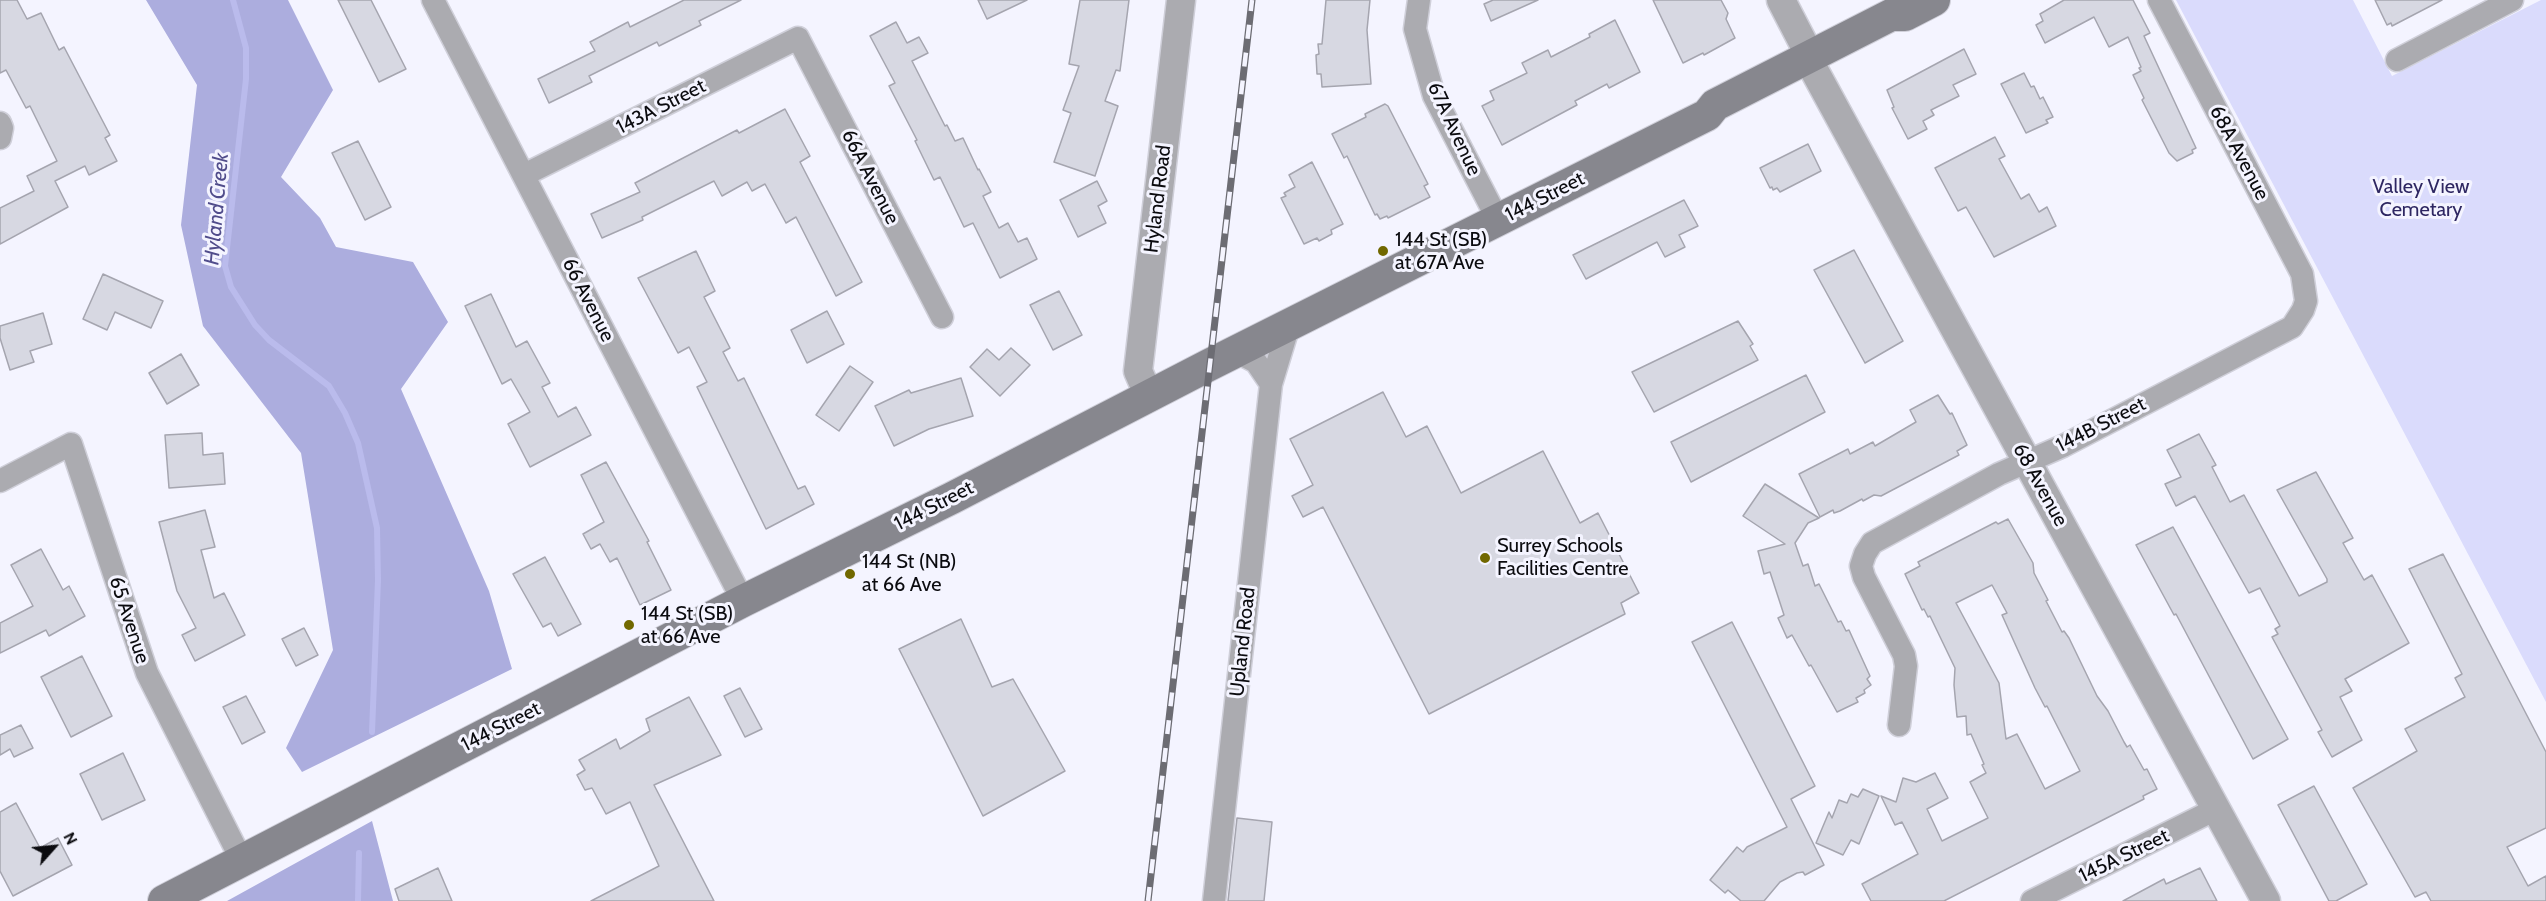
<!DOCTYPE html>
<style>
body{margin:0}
#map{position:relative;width:2546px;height:901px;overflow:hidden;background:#f4f4ff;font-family:Cabin,sans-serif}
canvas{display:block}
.north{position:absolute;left:24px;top:817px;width:60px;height:60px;-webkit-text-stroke:4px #f4f4ff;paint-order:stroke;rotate:63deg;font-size:16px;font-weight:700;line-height:24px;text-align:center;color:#0b0b0f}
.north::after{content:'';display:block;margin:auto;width:21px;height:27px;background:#0b0b0f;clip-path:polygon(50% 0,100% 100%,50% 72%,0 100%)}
</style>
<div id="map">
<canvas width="2546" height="901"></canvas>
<div class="north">N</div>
</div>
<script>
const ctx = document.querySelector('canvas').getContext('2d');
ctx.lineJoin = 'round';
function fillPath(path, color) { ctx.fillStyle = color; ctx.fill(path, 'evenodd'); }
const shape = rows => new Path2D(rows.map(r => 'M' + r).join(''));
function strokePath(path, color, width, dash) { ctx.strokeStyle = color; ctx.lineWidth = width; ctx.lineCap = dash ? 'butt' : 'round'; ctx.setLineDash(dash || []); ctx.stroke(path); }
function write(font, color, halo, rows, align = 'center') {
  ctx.font = font + ' Cabin,sans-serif'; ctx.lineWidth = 6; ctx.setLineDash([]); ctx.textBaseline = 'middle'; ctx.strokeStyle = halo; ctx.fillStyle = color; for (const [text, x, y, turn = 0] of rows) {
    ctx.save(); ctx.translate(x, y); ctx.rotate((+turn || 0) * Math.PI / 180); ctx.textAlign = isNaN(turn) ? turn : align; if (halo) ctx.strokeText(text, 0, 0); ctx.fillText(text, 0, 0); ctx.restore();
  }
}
fillPath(shape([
 [2176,0,2353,0,2392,76,2541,0,2546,0,2546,702]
]), '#dadbfc');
fillPath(shape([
 [146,0,288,0,333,90,281,177,320,218,336,247,413,262,448,322,401,389,489,591,512,669,302,772,286,748,333,650,301,453,203,326,181,225,197,85],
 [372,821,393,901,227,901]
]), '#acadde');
strokePath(shape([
 [233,0,246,48,246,79,225,266,231,287,255,325,269,340,329,386,345,413,358,443,377,528,378,580,372,732],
 [358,901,359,853]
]), '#babbec', 6);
const building = shape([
 [0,0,17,0,27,19,41,13,59,50,64,47,110,135,105,138,117,161,89,175,85,166,55,181,68,207,0,244,0,208,34,191,27,176,57,161,30,106,26,108,6,70,0,73,0,0],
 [338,0,371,0,406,69,379,82,338,0],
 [684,0,741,0,699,21,701,25,659,46,657,42,589,76,592,82,549,103,538,79,595,51,590,42,628,22,630,27,684,0],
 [978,0,1027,0,987,19,978,0],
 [1080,0,1129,0,1120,71,1116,70,1105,101,1118,106,1095,176,1054,162,1071,113,1063,110,1079,66,1069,64,1080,0],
 [1326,0,1370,0,1367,30,1371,84,1322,87,1321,74,1317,74,1316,55,1319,54,1318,44,1322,44,1326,0],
 [1493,0,1538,0,1491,21,1484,4,1493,0],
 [1653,0,1721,0,1728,13,1726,19,1735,38,1704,55,1703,53,1683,63,1653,0],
 [2064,0,2133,0,2150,33,2144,36,2196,148,2192,150,2193,153,2177,161,2169,153,2142,100,2144,98,2133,75,2141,71,2139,68,2141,67,2128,37,2109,47,2094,17,2045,43,2036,25,2043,21,2040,14,2064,0],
 [2375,0,2442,0,2392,26,2391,23,2387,25,2375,0],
 [1615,20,1640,72,1609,88,1607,84,1575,101,1577,105,1502,145,1482,106,1494,100,1490,91,1527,73,1522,63,1548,50,1551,57,1590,37,1589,34,1615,20],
 [896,22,907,43,919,37,928,53,912,61,945,126,947,125,955,141,963,138,978,170,979,169,991,192,983,196,999,228,1008,223,1018,242,1027,238,1037,259,1000,278,973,223,964,227,940,177,934,180,915,141,917,140,889,86,895,83,870,36,896,22],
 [1964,49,1976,74,1953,85,1959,96,1931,110,1934,115,1923,121,1927,129,1908,139,1892,108,1894,107,1887,90,1964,49],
 [2024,73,2031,87,2034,86,2040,99,2043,97,2053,117,2046,120,2048,123,2026,133,2001,84,2024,73],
 [1385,104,1388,106,1428,184,1424,186,1430,197,1388,218,1387,216,1380,219,1377,214,1375,215,1347,156,1344,158,1332,134,1366,117,1365,114,1385,104],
 [785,109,810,156,800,162,862,282,836,296,796,217,786,223,765,184,752,191,747,182,722,196,714,181,642,217,643,220,602,238,591,214,640,192,635,183,737,130,739,133,785,109],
 [1995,137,2005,156,1999,159,2021,199,2029,194,2039,212,2047,207,2056,226,1994,257,1966,207,1958,211,1935,168,1995,137],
 [358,141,391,207,365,220,332,153,358,141],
 [1808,144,1821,171,1780,192,1777,188,1773,190,1772,187,1770,188,1760,168,1808,144],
 [1312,162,1343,224,1331,230,1332,234,1319,241,1317,238,1304,244,1281,198,1286,196,1284,193,1295,187,1289,175,1312,162],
 [1097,181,1107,201,1098,206,1106,223,1078,237,1060,200,1097,181],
 [1684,200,1698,226,1679,235,1685,247,1665,257,1657,242,1586,279,1573,255,1684,200],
 [1854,250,1903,341,1865,363,1814,270,1854,250],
 [696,251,715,291,704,297,730,348,723,352,738,381,744,378,798,489,805,486,814,504,766,529,697,387,707,382,689,347,678,353,638,278,696,251],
 [103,274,163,301,151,328,115,312,107,330,83,319,103,274],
 [1059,291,1082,335,1053,350,1030,305,1059,291],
 [491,294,516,347,527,341,550,383,542,387,558,417,576,407,591,435,530,467,508,424,530,412,511,379,502,384,465,306,491,294],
 [827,311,844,344,807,363,791,330,827,311],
 [43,313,52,344,30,351,34,362,10,370,0,338,0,326,43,313],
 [1738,321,1753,344,1750,346,1758,360,1654,412,1632,372,1738,321],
 [1011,348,1030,365,1000,396,970,367,987,349,999,360,1011,348],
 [181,354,199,385,167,404,149,373,181,354],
 [850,366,873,382,839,431,816,415,850,366],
 [1806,375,1825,412,1691,482,1671,442,1806,375],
 [961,378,973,416,929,429,894,446,875,406,909,390,911,393,961,378],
 [1383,392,1406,437,1427,426,1461,493,1543,451,1580,523,1598,513,1639,593,1621,603,1625,614,1429,714,1323,507,1303,517,1292,496,1313,485,1290,439,1383,392],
 [1938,395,1950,414,1952,413,1967,445,1957,451,1959,455,1881,496,1874,495,1863,501,1862,499,1840,511,1834,513,1833,510,1820,517,1799,474,1848,449,1850,454,1873,442,1875,446,1916,422,1910,410,1938,395],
 [202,433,203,455,223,453,225,484,169,488,165,435,202,433],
 [2199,434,2216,465,2212,467,2230,502,2244,495,2299,596,2327,582,2327,579,2277,490,2316,472,2353,538,2343,543,2364,580,2372,575,2409,643,2345,679,2352,691,2340,697,2362,740,2332,757,2318,732,2322,730,2272,637,2278,634,2275,629,2280,626,2260,588,2249,593,2195,496,2176,506,2165,484,2181,477,2167,450,2199,434],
 [606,462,649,541,647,542,671,590,640,605,617,558,610,562,600,544,591,549,583,534,604,522,581,475,606,462],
 [1765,484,1819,518,1808,523,1795,543,1803,566,1808,564,1815,586,1819,584,1838,622,1841,621,1846,631,1849,630,1870,676,1867,679,1871,685,1864,690,1865,693,1856,698,1858,702,1837,712,1811,665,1809,666,1792,635,1787,638,1778,618,1784,615,1770,572,1764,574,1758,551,1785,544,1743,516,1765,484],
 [205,510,215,547,201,550,214,598,224,593,245,635,195,661,182,635,196,628,177,591,159,522,205,510],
 [2008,519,2033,563,2034,573,2048,600,2046,601,2062,632,2064,631,2069,638,2097,696,2108,711,2124,742,2127,747,2130,745,2144,770,2147,769,2157,789,2143,796,2144,799,1944,901,1871,901,1862,884,1918,854,1902,822,1895,825,1881,796,1896,802,1903,778,1916,782,1935,773,1948,798,1927,809,1942,841,1988,818,1970,782,1986,773,1982,765,1984,764,1971,734,1967,735,1966,716,1957,717,1954,685,1955,668,1930,616,1928,617,1924,609,1922,610,1905,574,1920,566,1918,562,1996,522,1998,524,2008,519],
 [1992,585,2007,613,2002,615,2035,688,2045,707,2047,706,2080,771,2045,789,2017,734,2006,739,1999,683,1956,603,1992,585],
 [2173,527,2288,739,2253,759,2176,614,2174,615,2136,545,2173,527],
 [41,549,63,590,69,586,85,616,49,636,46,630,0,653,0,623,33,606,11,565,41,549],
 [2443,554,2546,752,2546,828,2507,847,2528,886,2546,876,2546,901,2431,901,2426,892,2415,897,2353,788,2417,751,2405,729,2465,697,2455,678,2462,674,2409,569,2443,554],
 [545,557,581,624,558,636,551,623,543,627,513,574,545,557],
 [961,619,992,687,1013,679,1065,771,983,816,899,649,961,619],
 [1732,622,1815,786,1791,799,1824,865,1805,875,1803,872,1797,873,1780,882,1764,901,1741,901,1728,890,1725,893,1710,880,1737,847,1743,852,1747,847,1787,827,1692,642,1732,622],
 [304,628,318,655,296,666,282,639,304,628],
 [82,656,112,716,71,737,41,677,82,656],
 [740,688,762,729,745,737,724,696,740,688],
 [246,696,265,732,242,744,223,707,246,696],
 [689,697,721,755,654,785,714,901,591,901,659,866,630,802,606,814,592,788,585,790,577,775,585,770,579,760,616,739,620,749,650,731,646,719,689,697],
 [21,725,33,748,14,757,10,749,0,755,0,735,21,725],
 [123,753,145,800,102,820,80,774,123,753],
 [2314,786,2367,884,2336,901,2329,901,2278,805,2314,786],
 [1863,789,1879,796,1859,844,1851,840,1843,855,1816,843,1829,812,1832,818,1839,800,1847,803,1851,794,1858,797,1863,789],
 [16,803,40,848,58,838,72,865,13,896,0,871,0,812,16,803],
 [1237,818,1272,822,1264,901,1228,901,1237,818],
 [438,868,452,901,399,901,395,889,438,868],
 [2200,868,2217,901,2123,901,2164,879,2166,884,2200,868]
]);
fillPath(building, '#d7d8e2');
strokePath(building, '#a5a5af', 1.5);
const minor = shape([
 [433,0,743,601],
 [1419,0,1415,29,1434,96,1498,220],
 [2397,60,2512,0],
 [0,123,2,128,0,138],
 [524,175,798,38,942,317],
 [1237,352,1256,362,1271,384],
 [0,481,71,444,147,673,242,861],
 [1899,725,1906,666,1904,655,1864,577,1861,566,1865,554,1872,543,1999,474,2063,446,2292,327,2303,310,2306,301,2302,274,2159,0],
 [1214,901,1271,384,1289,325],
 [2032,901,2216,809]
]);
const tertiary = shape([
 [1781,0,1810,56],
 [1814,70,2266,901],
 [1149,396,1138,371,1181,0]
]);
const secondary = shape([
 [164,901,743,601,952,498,1209,365,1707,115,1715,105,1891,15,1905,15,1934,0]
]);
strokePath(minor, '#cfcfd9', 25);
strokePath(tertiary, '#cfcfd9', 31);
strokePath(secondary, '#cfcfd9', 34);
strokePath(minor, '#ababb0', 22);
strokePath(tertiary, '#ababb0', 28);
strokePath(secondary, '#87878e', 32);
const rail = shape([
 [1148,901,1252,0]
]);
strokePath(rail, '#6c6c73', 7);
strokePath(rail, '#f4f4ff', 4.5, [14]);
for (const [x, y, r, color] of [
 [1383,251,6,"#716800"],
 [1485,558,6,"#716800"],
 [850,574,6,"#716800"],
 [629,625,6,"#716800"]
]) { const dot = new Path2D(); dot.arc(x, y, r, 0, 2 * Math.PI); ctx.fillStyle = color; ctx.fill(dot); strokePath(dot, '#f4f4ff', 2); }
write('20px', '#0b0b0f', '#f4f4ff', [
 ["143A Street",661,107,-27],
 ["67A Avenue",1454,129,65],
 ["68A Avenue",2239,153,62],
 ["66A Avenue",870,177,63],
 ["144 Street",1545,197,-27],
 ["Hyland Road",1158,199,-83],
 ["66 Avenue",588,300,63],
 ["144B Street",2101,425,-27],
 ["68 Avenue",2040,485,61],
 ["144 Street",934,506,-27],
 ["65 Avenue",129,620,72],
 ["Upland Road",1243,642,-84],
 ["144 Street",501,727,-27],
 ["145A Street",2124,856,-26]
]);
write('20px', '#2e2762', '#f4f4ff', [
 ["Valley View",2421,187],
 ["Cemetary",2421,210]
]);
write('20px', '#0b0b0f', '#f4f4ff', [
 ["144 St (SB)",1395,240],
 ["at 67A Ave",1395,263],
 ["Surrey Schools",1497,546],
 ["Facilities Centre",1497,569],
 ["144 St (NB)",862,562],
 ["at 66 Ave",862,585],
 ["144 St (SB)",641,614],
 ["at 66 Ave",641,637]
], 'left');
write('italic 21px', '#504c8b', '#f4f4ff', [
 ["Hyland Creek",217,209,-85]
]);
</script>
